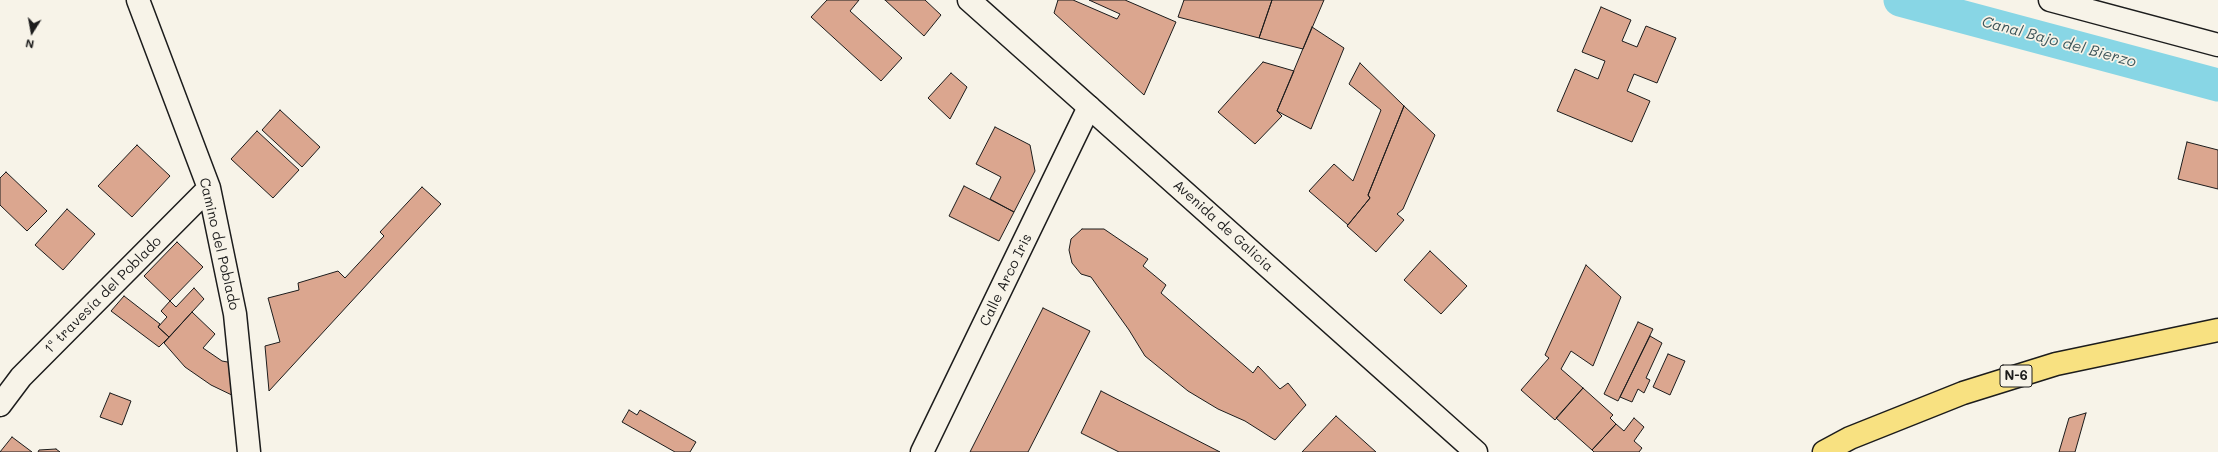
<!DOCTYPE html>
<meta charset="utf-8">
<style>
body{margin:0}
#map{position:relative;width:2218px;height:452px;overflow:hidden;background:#f7f3e8;font-family:Mali,sans-serif}
canvas{display:block}
.north{position:absolute;left:12px;top:12px;width:40px;height:40px;-webkit-text-stroke:3px #f7f3e8;paint-order:stroke;rotate:191deg;font-size:11px;font-weight:700;line-height:16px;text-align:center;color:#1c1c1c}
.north::after{content:'';display:block;margin:auto;width:14px;height:18px;background:#1c1c1c;clip-path:polygon(50% 0,100% 100%,50% 72%,0 100%)}
</style>
<div id="map">
<canvas width="2218" height="452"></canvas>
<div class="north">N</div>
</div>
<script>
const ctx = document.querySelector('canvas').getContext('2d');
ctx.lineJoin = 'round';
const shape = rows => new Path2D(rows.map(r => 'M' + r).join(''));
function strokePath(path, color, width, dash) { ctx.strokeStyle = color; ctx.lineWidth = width; ctx.lineCap = dash ? 'butt' : 'round'; ctx.setLineDash(dash || []); ctx.stroke(path); }
function fillPath(path, color) { ctx.fillStyle = color; ctx.fill(path, 'evenodd'); }
function write(font, color, halo, rows, align = 'center') {
  ctx.font = font + ' Mali,sans-serif'; ctx.lineWidth = 3.5; ctx.setLineDash([]); ctx.textBaseline = 'middle'; ctx.strokeStyle = halo; ctx.fillStyle = color; for (const [text, x, y, turn = 0] of rows) {
    ctx.save(); ctx.translate(x, y); ctx.rotate((+turn || 0) * Math.PI / 180); ctx.textAlign = isNaN(turn) ? turn : align; if (halo) ctx.strokeText(text, 0, 0); ctx.fillText(text, 0, 0); ctx.restore();
  }
}
strokePath(shape([
 [1900,0,2218,85]
]), '#88d6e5', 33);
const building = shape([
 [827,0,859,0,850,11,902,58,881,81,811,17,827,0],
 [885,0,925,0,941,15,924,36,885,0],
 [1058,0,1073,0,1117,19,1120,14,1089,0,1125,0,1176,22,1144,95,1054,13,1058,0],
 [1184,0,1272,0,1259,38,1178,17,1184,0],
 [1272,0,1324,0,1303,49,1259,38,1272,0],
 [1601,7,1631,20,1622,41,1637,47,1646,26,1676,38,1657,83,1634,74,1627,91,1650,101,1632,142,1557,111,1575,69,1598,79,1605,61,1582,52,1601,7],
 [1312,27,1344,48,1311,129,1277,111,1312,27],
 [1263,62,1294,71,1277,111,1282,116,1255,144,1218,112,1263,62],
 [1360,63,1404,106,1368,195,1370,198,1348,225,1309,191,1334,164,1353,181,1381,110,1349,84,1360,63],
 [951,73,967,87,950,119,928,98,951,73],
 [1404,106,1435,135,1403,209,1397,214,1404,220,1376,252,1347,226,1370,198,1368,195,1404,106],
 [280,110,320,147,302,167,262,130,280,110],
 [995,127,1030,145,1035,171,1014,212,990,199,1001,177,976,164,995,127],
 [257,131,299,170,273,198,231,159,257,131],
 [2187,142,2218,150,2218,189,2178,179,2187,142],
 [137,145,170,176,132,217,98,186,137,145],
 [6,172,47,211,27,231,0,205,0,178,6,172],
 [964,186,1014,212,999,241,949,216,964,186],
 [422,187,441,204,269,391,265,346,280,342,268,298,299,290,298,283,338,271,345,278,384,236,380,232,422,187],
 [67,209,95,234,63,270,35,245,67,209],
 [1082,229,1104,229,1148,259,1143,266,1166,285,1161,293,1253,373,1258,366,1280,389,1288,383,1306,405,1275,440,1245,421,1218,409,1188,391,1145,356,1129,330,1091,277,1081,274,1072,263,1069,250,1071,239,1082,229],
 [177,242,203,267,170,301,144,276,177,242],
 [1430,251,1467,286,1441,314,1404,280,1430,251],
 [1586,265,1621,297,1593,366,1571,351,1561,369,1583,388,1555,420,1521,390,1549,358,1545,355,1586,265],
 [194,288,204,299,169,337,158,327,167,317,161,311,170,301,176,307,194,288],
 [124,296,160,324,158,327,169,337,159,347,111,311,124,296],
 [1043,308,1090,331,1028,452,970,452,1043,308],
 [192,312,215,334,203,348,222,361,233,363,238,398,211,385,185,367,164,343,192,312],
 [1638,322,1653,329,1618,401,1604,394,1638,322],
 [1650,336,1662,343,1646,378,1650,380,1644,393,1638,389,1632,402,1620,397,1650,336],
 [1668,354,1685,361,1670,395,1653,387,1668,354],
 [1583,388,1613,415,1610,418,1616,424,1592,450,1556,418,1583,388],
 [1101,391,1220,452,1119,452,1081,433,1101,391],
 [110,393,131,401,122,425,100,417,110,393],
 [629,410,637,415,640,410,696,442,690,452,675,452,622,422,629,410],
 [2086,413,2075,452,2059,452,2069,418,2086,413],
 [1336,416,1376,452,1302,452,1336,416],
 [1634,418,1644,427,1634,441,1642,448,1639,452,1594,452,1592,450,1616,424,1624,431,1634,418],
 [12,437,32,452,0,452,12,437],
 [56,449,60,452,38,452,39,450,56,449]
]);
fillPath(building, '#dba68f');
strokePath(building, '#1c1c1c', 1);
const street = shape([
 [138,0,209,188,235,314,249,452],
 [0,405,21,377,209,188],
 [922,452,1089,107]
]);
const secondary = shape([
 [969,0,1476,452],
 [2050,0,2218,45]
]);
const highway = shape([
 [1824,452,1850,438,1963,393,2056,364,2218,330]
]);
strokePath(street, '#1c1c1c', 25);
strokePath(secondary, '#1c1c1c', 25);
strokePath(highway, '#1c1c1c', 25);
strokePath(street, '#f7f3e8', 22);
strokePath(secondary, '#f7f3e8', 22);
strokePath(highway, '#f8e181', 22);
for (const [x, y, w] of [
 [2016,376,32]
]) { const box = new Path2D(); box.roundRect(x - w / 2, y - 11, w, 22, 3); ctx.fillStyle = '#f7f3e8'; ctx.fill(box); strokePath(box, '#1c1c1c', 1); }
write('bold 13px', '#1c1c1c', null, [
 ["N-6",2016,376]
]);
write('14px', '#1c1c1c', '#f7f3e8', [
 ["Avenida de Galicia",1223,226,42],
 ["Camino del Poblado",219,244,77],
 ["Calle Arco Iris",1006,280,-64],
 ["1ª travesía del Poblado",103,295,-45]
]);
write('italic 15px', '#3c5458', '#f7f3e8', [
 ["Canal Bajo del Bierzo",2059,42,15]
]);
</script>
